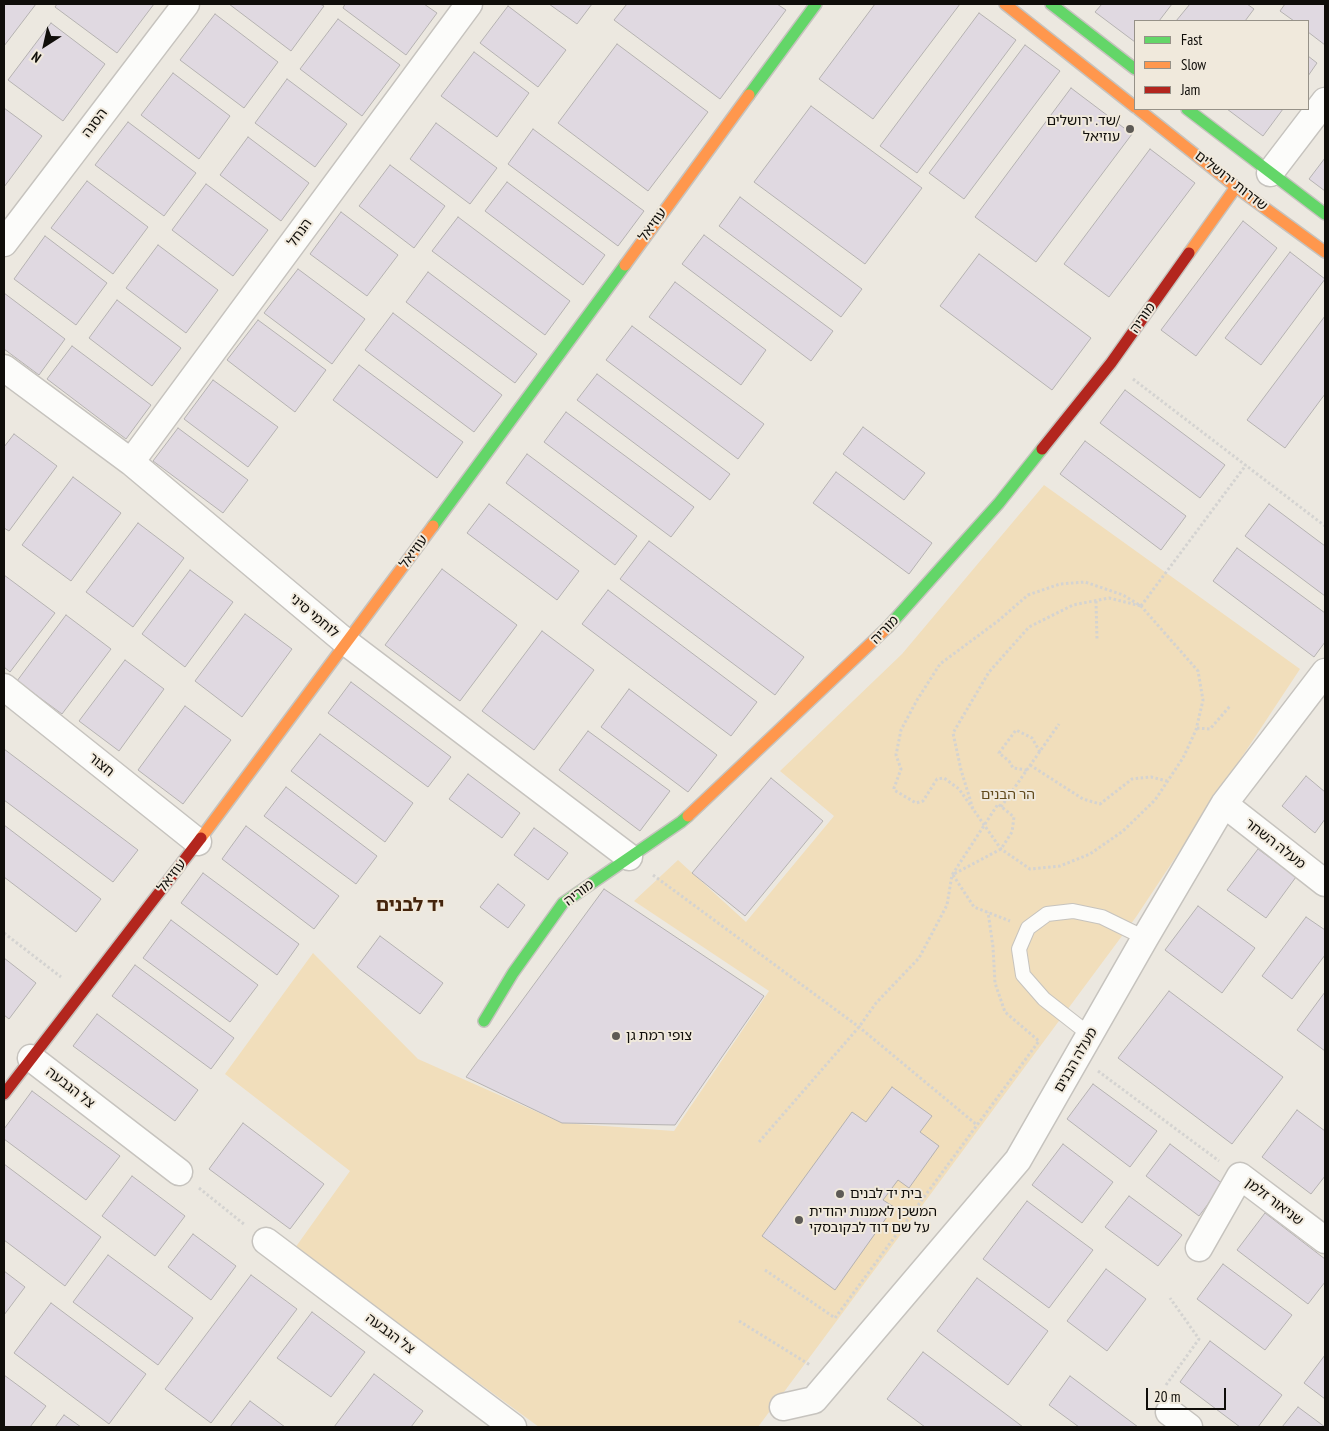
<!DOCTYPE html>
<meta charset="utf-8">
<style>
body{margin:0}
#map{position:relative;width:1329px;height:1431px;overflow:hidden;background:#ece8e0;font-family:"PT Sans Narrow",sans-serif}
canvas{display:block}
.frame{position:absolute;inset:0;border:5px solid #100e0a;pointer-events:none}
.legend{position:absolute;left:1134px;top:20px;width:175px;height:90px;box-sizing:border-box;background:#f0e9dc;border:1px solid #969188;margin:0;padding:6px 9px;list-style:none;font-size:15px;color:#100e0a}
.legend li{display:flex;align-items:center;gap:10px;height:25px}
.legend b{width:25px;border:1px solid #969188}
.north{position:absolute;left:20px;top:20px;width:50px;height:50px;-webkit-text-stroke:4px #f0e9dc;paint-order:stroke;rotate:215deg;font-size:14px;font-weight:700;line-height:20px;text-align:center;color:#100e0a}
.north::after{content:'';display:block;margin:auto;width:18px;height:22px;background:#100e0a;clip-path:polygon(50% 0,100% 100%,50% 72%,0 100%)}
.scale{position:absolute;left:1146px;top:1388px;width:80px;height:22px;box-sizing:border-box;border:2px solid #100e0a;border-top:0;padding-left:6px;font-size:15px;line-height:18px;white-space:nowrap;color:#100e0a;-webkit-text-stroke:4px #f0e9dc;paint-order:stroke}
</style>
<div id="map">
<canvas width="1329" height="1431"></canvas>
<div class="frame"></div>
<ul class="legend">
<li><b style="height:6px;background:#63d668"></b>Fast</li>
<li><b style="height:6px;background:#ff974d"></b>Slow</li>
<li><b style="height:6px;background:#b3261e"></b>Jam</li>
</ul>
<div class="north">N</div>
<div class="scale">20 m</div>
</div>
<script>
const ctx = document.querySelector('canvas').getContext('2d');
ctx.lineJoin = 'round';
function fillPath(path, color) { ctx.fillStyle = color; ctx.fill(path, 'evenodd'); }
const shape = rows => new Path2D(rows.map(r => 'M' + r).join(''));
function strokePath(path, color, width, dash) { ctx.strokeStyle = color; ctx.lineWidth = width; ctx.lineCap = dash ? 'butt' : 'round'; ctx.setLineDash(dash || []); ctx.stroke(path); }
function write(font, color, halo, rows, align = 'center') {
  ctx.font = font + ' "PT Sans Narrow","Noto Sans Hebrew",sans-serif'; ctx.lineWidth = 4; ctx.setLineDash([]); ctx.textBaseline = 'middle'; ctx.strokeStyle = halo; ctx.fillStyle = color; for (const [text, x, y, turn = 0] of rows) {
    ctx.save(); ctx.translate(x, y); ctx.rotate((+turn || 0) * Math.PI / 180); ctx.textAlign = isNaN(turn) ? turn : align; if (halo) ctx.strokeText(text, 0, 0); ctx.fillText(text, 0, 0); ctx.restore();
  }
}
fillPath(shape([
 [1044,485,1300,669,1136,917,758,1427,539,1427,295,1248,350,1171,225,1074,313,953,418,1059,562,1123,674,1131,769,991,634,901,678,860,746,922,834,816,780,771,902,654]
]), '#f1debb');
const building = shape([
 [4,4,36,4,4,46,4,4],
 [57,4,154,4,117,53,55,7,57,4],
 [229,4,320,4,324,6,291,51,229,4],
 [345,4,424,4,437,13,406,55,343,8,345,4],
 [549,4,592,4,577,24,549,4],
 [627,4,777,4,786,10,720,99,614,20,627,4],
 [875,4,960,4,873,119,819,79,875,4],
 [1102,4,1172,4,1159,21,1135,21,1135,42,1095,12,1102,4],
 [1190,4,1247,4,1254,9,1245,21,1176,21,1190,4],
 [1285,4,1325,4,1325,45,1308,32,1308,21,1294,21,1280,11,1285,4],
 [508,6,566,50,538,87,480,43,508,6],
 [979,13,1016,40,917,173,880,146,979,13],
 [215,14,278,62,244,108,180,60,215,14],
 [338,19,400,65,362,116,300,69,338,19],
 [51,23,105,64,63,121,8,80,51,23],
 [617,44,708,112,648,191,558,123,617,44],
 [1025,45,1060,71,964,199,929,173,1025,45],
 [474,52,529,93,497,137,441,96,474,52],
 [1308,56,1317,63,1308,76,1308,56],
 [173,73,230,116,199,159,141,115,173,73],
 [287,79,347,124,315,167,255,123,287,79],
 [1071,88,1132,134,1036,262,975,217,1071,88],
 [811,106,922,188,865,264,754,182,811,106],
 [4,108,42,136,4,187,4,108],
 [1227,109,1283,109,1263,136,1227,109],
 [128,122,196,173,164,216,95,165,128,122],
 [436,123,497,168,470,204,410,159,436,123],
 [533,129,644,211,618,246,508,164,533,129],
 [248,137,309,183,281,221,220,175,248,137],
 [1150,149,1195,183,1109,297,1064,264,1150,149],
 [1325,158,1325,191,1309,179,1325,158],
 [390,165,445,206,414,248,359,206,390,165],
 [87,181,148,227,113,274,51,228,87,181],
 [507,182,605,255,583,285,485,211,507,182],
 [206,184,268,230,233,276,172,230,206,184],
 [740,197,862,289,841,317,719,226,740,197],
 [341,212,398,255,367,296,310,254,341,212],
 [458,217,570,301,545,335,432,251,458,217],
 [1243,221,1277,248,1196,356,1161,330,1243,221],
 [704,235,833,331,811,361,682,264,704,235],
 [45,236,107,283,76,325,14,279,45,236],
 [158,245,218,290,186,333,126,288,158,245],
 [1290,252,1325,279,1261,365,1225,338,1290,252],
 [979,254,1091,338,1052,390,940,306,979,254],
 [298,269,365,319,332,364,264,313,298,269],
 [428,272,537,354,515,383,406,302,428,272],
 [675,282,766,350,741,385,649,317,675,282],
 [4,293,65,339,39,375,4,349,4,293],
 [117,300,181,348,152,386,89,338,117,300],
 [393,313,502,395,474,432,365,350,393,313],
 [1325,316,1325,394,1285,448,1247,420,1325,316],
 [258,320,326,370,295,412,227,360,258,320],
 [632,326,764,424,738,459,606,360,632,326],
 [72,346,151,405,126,439,47,379,72,346],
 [359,365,463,442,437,478,333,400,359,365],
 [597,374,730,474,710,500,577,400,597,374],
 [213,380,278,427,248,467,184,419,213,380],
 [1125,390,1225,465,1200,498,1100,423,1125,390],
 [566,412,694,507,671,537,544,442,566,412],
 [863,427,925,473,904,500,843,454,863,427],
 [178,428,248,480,223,513,153,461,178,428],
 [14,434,57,466,9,531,4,528,4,447,14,434],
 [1085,441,1186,516,1161,550,1060,474,1085,441],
 [527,454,637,536,615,565,506,483,527,454],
 [836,472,932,543,909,574,813,503,836,472],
 [73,477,121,513,71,581,22,545,73,477],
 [489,504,579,571,557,600,467,533,489,504],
 [1269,504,1325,546,1325,596,1245,536,1269,504],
 [138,523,184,558,133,627,86,592,138,523],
 [649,541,804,657,775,695,620,579,649,541],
 [1237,548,1325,613,1325,642,1314,657,1213,581,1237,548],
 [442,569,517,625,460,701,385,645,442,569],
 [190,570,233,602,185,667,142,634,190,570],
 [4,575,55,613,10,672,4,667,4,575],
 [608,590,757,702,731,736,582,624,608,590],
 [245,614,292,649,242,717,195,681,245,614],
 [66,615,111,649,62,714,17,681,66,615],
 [542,631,594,670,534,750,482,711,542,631],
 [125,660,164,689,119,751,79,721,125,660],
 [351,682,451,757,428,787,328,713,351,682],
 [629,689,717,755,688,792,601,727,629,689],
 [185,706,231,740,183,804,138,770,185,706],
 [588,731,670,791,640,831,559,770,588,731],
 [320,734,413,803,385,842,291,771,320,734],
 [4,749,138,850,113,882,4,800,4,749],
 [468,774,520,813,502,838,449,799,468,774],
 [1306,776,1325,792,1325,819,1315,833,1282,806,1306,776],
 [771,778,823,821,745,916,692,873,771,778],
 [286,787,377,856,356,884,264,816,286,787],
 [4,825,101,899,76,932,4,877,4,825],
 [246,826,339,896,314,929,222,859,246,826],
 [534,828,568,853,548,880,514,855,534,828],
 [1258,849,1296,877,1266,918,1227,890,1258,849],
 [203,873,299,944,277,975,181,903,203,873],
 [498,884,525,905,508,928,480,907,498,884],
 [604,889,764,996,675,1125,562,1123,466,1077,604,889],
 [1198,906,1255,948,1222,993,1165,950,1198,906],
 [1306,917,1325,930,1325,955,1292,999,1262,976,1306,917],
 [171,920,258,985,230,1022,143,958,171,920],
 [380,936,443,983,420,1014,357,967,380,936],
 [4,958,36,983,9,1019,4,1015,4,958],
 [135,965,234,1038,211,1069,112,996,135,965],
 [1169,991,1283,1077,1232,1144,1118,1058,1169,991],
 [1325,992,1325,1051,1297,1030,1325,992],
 [97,1014,198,1090,175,1121,73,1046,97,1014],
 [1093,1084,1157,1131,1130,1167,1067,1119,1093,1084],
 [892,1087,932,1116,920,1132,939,1146,909,1188,898,1180,883,1200,894,1207,835,1290,762,1236,852,1112,866,1122,892,1087],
 [32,1091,120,1156,86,1200,4,1139,4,1129,32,1091],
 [1297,1110,1325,1131,1325,1176,1311,1194,1262,1157,1297,1110],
 [243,1123,324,1184,290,1229,209,1169,243,1123],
 [1063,1144,1113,1182,1082,1223,1032,1185,1063,1144],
 [1170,1144,1223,1184,1199,1216,1146,1176,1170,1144],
 [4,1164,101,1237,65,1286,4,1240,4,1164],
 [132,1176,185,1216,155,1256,102,1216,132,1176],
 [1129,1196,1182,1235,1158,1266,1105,1227,1129,1196],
 [1027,1201,1093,1250,1049,1308,983,1259,1027,1201],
 [1265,1213,1325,1259,1325,1282,1308,1304,1237,1250,1265,1213],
 [193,1234,236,1266,211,1300,168,1267,193,1234],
 [108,1255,193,1318,158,1365,73,1302,108,1255],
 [1223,1264,1292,1315,1265,1350,1197,1299,1223,1264],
 [1106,1269,1146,1299,1107,1351,1067,1321,1106,1269],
 [4,1271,25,1287,4,1315,4,1271],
 [251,1275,297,1309,211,1423,165,1389,251,1275],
 [977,1278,1048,1331,1008,1385,937,1331,977,1278],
 [51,1303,146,1374,109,1424,14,1353,51,1303],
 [312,1312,365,1352,331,1397,277,1358,312,1312],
 [1210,1341,1282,1395,1258,1427,1240,1427,1180,1382,1210,1341],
 [923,1352,1023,1427,925,1427,887,1399,923,1352],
 [1325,1355,1325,1399,1304,1383,1325,1355],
 [374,1374,423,1411,411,1427,334,1427,374,1374],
 [4,1375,46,1406,30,1427,4,1427,4,1375],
 [1070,1376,1138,1427,1079,1427,1049,1405,1070,1376],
 [250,1401,285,1427,230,1427,250,1401],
 [1298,1407,1325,1427,1282,1427,1298,1407],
 [64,1415,81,1427,55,1427,64,1415]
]);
fillPath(building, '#e0d9e1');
strokePath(building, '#b5b2b1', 1);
const lane = shape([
 [1090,1035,1044,999,1023,975,1019,949,1028,928,1047,914,1073,911,1102,917,1145,938]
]);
const street = shape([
 [1270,173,1325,101],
 [4,243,186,4],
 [4,368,131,462,347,643,629,857],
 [131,462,469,4],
 [4,687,198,842],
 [1224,804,1325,883],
 [31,1058,179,1172],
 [266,1241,513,1427],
 [1199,1248,1240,1176,1325,1240],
 [783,1407,814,1400,1018,1160,1145,938,1224,804,1325,672],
 [1169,1412,1189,1427]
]);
const fast = shape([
 [1051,4,1135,69],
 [749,95,816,4],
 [1187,109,1325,214],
 [433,526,625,265],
 [888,627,999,503,1042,449],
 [484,1021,513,973,563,903,681,822,688,816]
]);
const slow = shape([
 [1005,4,1135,107],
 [1138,109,1236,187,1325,252],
 [1189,253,1236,187],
 [625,265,749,95],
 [688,816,888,627],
 [201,838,433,526]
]);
const jam = shape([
 [1042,449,1111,363,1189,253],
 [4,1094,201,838]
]);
strokePath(lane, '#c6c3be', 16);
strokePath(street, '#c6c3be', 29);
strokePath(fast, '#c6c3be', 14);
strokePath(slow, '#c6c3be', 14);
strokePath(jam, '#c6c3be', 14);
strokePath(shape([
 [1133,379,1325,526],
 [1096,601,1097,640],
 [1141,606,1246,465],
 [1197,728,1210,729,1230,706],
 [1030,765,1083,799,1100,804,1132,779,1151,777,1167,781],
 [1027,770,1013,768,1009,761,999,753,1016,730,1032,738,1040,752],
 [1001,807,1059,724],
 [973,809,959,789,944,778,937,779,923,801,916,803,894,790,894,788,901,769,896,755,901,730,917,700,940,664,998,621,1028,595,1060,584,1085,582,1123,595,1141,606,1198,671,1203,700,1196,730,1183,758,1155,800,1123,831,1090,854,1060,866,1030,869,1001,849,973,809,961,770,953,733,989,672,1029,627,1073,605,1109,598,1141,606],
 [653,875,859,1027,977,1125],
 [953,875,974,907,1010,921],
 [4,933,61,977],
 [1098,1071,1219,1161],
 [759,1142,859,1027,876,1003,919,958,947,905,952,875,998,804,1014,817,1012,832,1001,849,952,875],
 [199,1188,245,1225],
 [765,1270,835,1318,1039,1041,1005,1012,995,983,993,947,988,912],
 [739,1321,810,1365],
 [1166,1385,1199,1339,1170,1298]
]), '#d4d3d1', 3, [2.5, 2.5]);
strokePath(lane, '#fcfcfa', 14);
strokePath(street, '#fcfcfa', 26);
strokePath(fast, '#63d668', 11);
strokePath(slow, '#ff974d', 11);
strokePath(jam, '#b3261e', 11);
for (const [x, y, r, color] of [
 [1130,129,5,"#5d5a55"],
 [616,1036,5,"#5d5a55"],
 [840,1194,5,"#5d5a55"],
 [799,1220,5,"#5d5a55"]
]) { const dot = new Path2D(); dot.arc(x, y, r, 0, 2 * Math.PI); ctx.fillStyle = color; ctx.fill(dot); strokePath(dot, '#f0e9dc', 2); }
write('14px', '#100e0a', '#f0e9dc', [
 ["שד. ירושלים/",1120,121,"right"],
 ["עוזיאל",1120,137,"right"],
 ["צופי רמת גן",626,1036],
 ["בית יד לבנים",850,1194],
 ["המשכן לאמנות יהודית",809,1212],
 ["על שם דוד לבקובסקי",809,1228]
], 'left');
write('14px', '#100e0a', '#f0e9dc', [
 ["הסנה",95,123,-53],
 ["שדרות ירושלים",1231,181,38],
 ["עוזיאל",653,225,-54],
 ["הנחל",300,233,-54],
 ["מוריה",1143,318,-55],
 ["עוזיאל",414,552,-54],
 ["לוחמי סיני",314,616,40],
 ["מוריה",885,630,-46],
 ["חצור",101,765,39],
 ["מעלה השחר",1275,844,38],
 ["עוזיאל",172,876,-52],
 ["מוריה",579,893,-37],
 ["מעלה הבנים",1076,1060,-60],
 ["צל הגבעה",70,1088,38],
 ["שניאור זלמן",1274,1202,37],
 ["צל הגבעה",390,1334,37]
]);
write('14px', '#624b1d', '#f0e9dc', [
 ["הר הבנים",1008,795]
]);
write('bold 19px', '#45250d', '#f0e9dc', [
 ["יד לבנים",410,906]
]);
</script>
